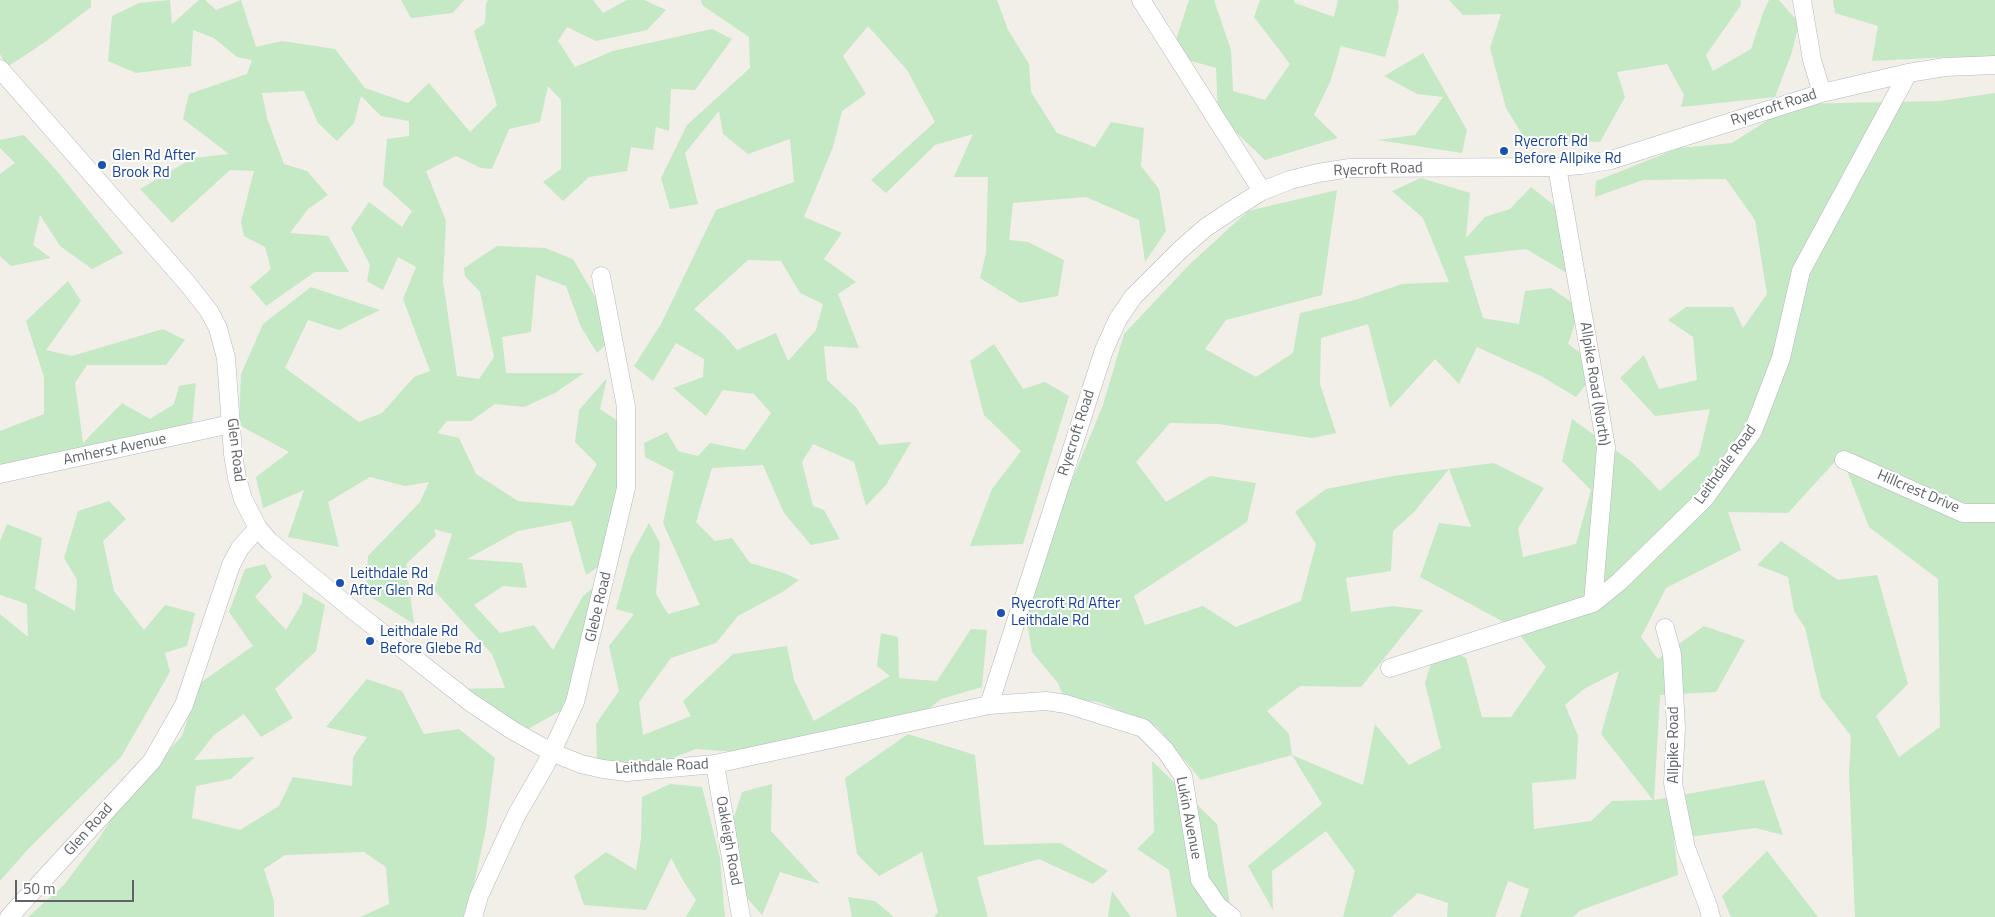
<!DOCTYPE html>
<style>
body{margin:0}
#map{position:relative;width:1995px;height:917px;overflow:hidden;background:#f1efe8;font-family:"Titillium Web",sans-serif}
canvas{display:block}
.scale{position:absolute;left:15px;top:880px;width:119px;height:22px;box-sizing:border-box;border:2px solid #5f6368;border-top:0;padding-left:6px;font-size:15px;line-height:18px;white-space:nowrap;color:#5f6368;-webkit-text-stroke:4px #fff;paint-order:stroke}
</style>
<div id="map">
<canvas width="1995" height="917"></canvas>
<div class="scale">50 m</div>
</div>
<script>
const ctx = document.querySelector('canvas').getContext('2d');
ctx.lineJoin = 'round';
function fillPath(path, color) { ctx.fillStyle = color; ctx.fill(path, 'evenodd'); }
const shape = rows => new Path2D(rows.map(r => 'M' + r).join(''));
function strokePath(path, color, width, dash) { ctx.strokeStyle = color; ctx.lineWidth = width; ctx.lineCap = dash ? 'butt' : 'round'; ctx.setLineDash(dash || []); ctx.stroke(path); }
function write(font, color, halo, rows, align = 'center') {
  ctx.font = font + ' "Titillium Web",sans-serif'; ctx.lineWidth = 4; ctx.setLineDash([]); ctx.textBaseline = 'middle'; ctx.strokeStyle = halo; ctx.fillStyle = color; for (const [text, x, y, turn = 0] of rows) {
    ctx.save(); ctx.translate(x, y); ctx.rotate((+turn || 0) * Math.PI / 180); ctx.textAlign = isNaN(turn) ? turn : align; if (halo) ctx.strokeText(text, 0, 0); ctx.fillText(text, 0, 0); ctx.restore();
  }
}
fillPath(shape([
 [0,0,91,0,91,7,45,42,7,67,0,54],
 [170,0,172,24,199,0,205,0,216,10,241,0,256,47,282,41,335,49,365,88,408,103,429,83,470,132,497,105,474,31,485,23,486,3,489,0,593,0,603,13,627,0,644,0,666,10,647,30,596,41,567,27,558,41,575,67,613,51,712,29,732,39,695,90,671,89,669,131,656,127,653,150,631,147,627,171,589,177,563,201,543,182,561,169,561,100,548,86,540,122,509,129,492,169,481,168,456,156,426,171,446,221,443,281,457,376,479,379,494,357,480,292,465,276,464,268,497,246,545,248,573,259,617,334,597,353,581,327,566,286,536,275,531,332,502,337,506,373,584,373,555,393,524,407,495,404,471,421,447,421,437,433,459,438,476,474,518,501,573,506,597,464,575,442,579,410,607,378,600,409,627,427,628,485,610,527,622,551,586,575,571,521,518,531,467,559,522,563,527,588,503,586,474,605,500,633,534,625,553,650,583,596,605,578,571,705,528,729,459,689,505,688,492,654,434,590,452,534,434,529,436,536,406,564,414,624,366,594,368,556,420,502,429,482,405,486,370,477,328,502,339,547,288,537,304,490,263,508,256,477,289,452,239,425,241,374,263,324,311,287,380,310,339,330,308,320,285,368,359,422,382,413,414,377,430,371,403,299,416,267,398,257,383,290,367,281,370,265,351,228,369,202,402,227,412,211,383,185,387,139,409,136,409,121,381,116,361,96,354,123,337,141,318,123,304,91,262,93,267,118,284,164,307,171,328,195,308,209,290,233,328,236,349,272,315,272,266,306,250,287,271,269,265,247,244,236,241,222,254,171,230,170,172,223,140,189,193,158,229,154,183,119,189,94,247,74,252,60,237,57,214,38,193,30,191,66,136,73,108,61,112,16,139,3],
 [401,0,464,0,453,13,411,18],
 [701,0,997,0,1008,30,1029,64,1031,92,1057,133,1095,147,1111,122,1144,128,1141,166,1159,189,1166,231,1145,262,1139,220,1086,197,1013,203,1009,240,1028,242,1064,260,1058,296,1020,303,980,278,986,253,988,177,954,177,973,134,935,145,886,193,871,180,935,122,907,70,868,26,843,56,866,94,842,111,833,147,804,217,842,233,824,259,856,282,838,294,859,348,824,346,827,380,856,407,879,445,911,442,886,485,866,506,854,462,813,444,802,462,813,506,824,510,840,539,811,545,784,513,763,465,712,468,696,522,715,541,732,538,750,563,784,573,799,580,784,591,738,616,716,643,671,658,639,702,643,735,691,716,683,701,733,654,787,646,794,680,814,721,890,676,877,666,881,633,898,637,899,678,937,681,971,629,987,630,982,687,941,699,925,712,740,752,696,749,654,765,597,761,596,724,619,691,609,646,634,614,616,609,630,558,649,523,660,543,656,594,668,614,700,605,663,523,674,472,645,457,644,443,667,432,678,451,698,456,710,443,745,450,771,413,754,394,723,390,706,416,673,388,703,377,704,359,676,343,653,381,634,366,661,324,716,210,794,182,790,139,748,154,723,134,719,111,685,153,698,204,670,209,661,178,687,125,750,68,749,37,702,5],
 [748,260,781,261,800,293,823,304,816,330,788,361,776,333,737,350,724,335,694,309],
 [1189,0,1214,0,1231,50,1233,91,1265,100,1290,64,1254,17,1260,0,1294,0,1295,3,1334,17,1338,0,1398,0,1399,8,1385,57,1341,46,1330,82,1314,115,1338,138,1265,160,1218,115,1216,68,1171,55],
 [1449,0,1740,0,1741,5,1706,55,1713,71,1751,49,1763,13,1769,0,1779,0,1799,23,1792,52,1775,97,1681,107,1684,95,1667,64,1617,72,1625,97,1600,142,1525,139,1506,108,1490,48,1501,14,1463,15],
 [1833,0,1995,0,1995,58,1950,57,1872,61,1878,26,1835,13],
 [1423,53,1467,130,1462,153,1378,140,1415,135,1443,97,1417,94,1384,76],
 [1995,93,1995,917,1855,917,1849,773,1851,736,1821,697,1805,628,1794,611,1788,577,1757,565,1781,541,1838,580,1877,575,1908,684,1876,716,1899,757,1940,727,1938,579,1869,527,1841,455,1788,513,1728,512,1741,550,1666,588,1641,637,1658,659,1704,626,1745,640,1716,692,1660,695,1654,800,1764,780,1783,835,1755,828,1674,839,1678,875,1581,910,1573,917,1520,917,1529,889,1508,881,1495,917,1447,917,1448,903,1418,893,1391,917,1343,917,1355,871,1326,831,1272,871,1273,910,1248,866,1322,804,1292,755,1201,780,1157,727,1099,702,1064,698,1058,683,1032,652,1020,579,1041,555,1103,405,1124,334,1190,264,1248,211,1337,190,1322,295,1226,320,1205,349,1256,377,1293,353,1300,313,1355,300,1402,284,1449,282,1423,218,1392,191,1421,178,1470,193,1466,238,1485,217,1510,209,1531,187,1555,206,1577,279,1526,249,1464,256,1483,318,1519,324,1525,291,1551,288,1580,308,1568,344,1600,367,1576,397,1541,376,1477,347,1459,384,1435,359,1390,408,1368,324,1321,338,1320,384,1336,433,1312,438,1218,424,1170,423,1136,462,1166,502,1210,476,1256,483,1247,522,1134,596,1145,625,1203,606,1236,627,1301,601,1316,544,1295,512,1326,489,1393,476,1494,463,1544,488,1518,528,1523,557,1576,544,1591,490,1562,461,1572,419,1632,462,1660,491,1699,455,1710,409,1655,416,1620,378,1644,355,1659,389,1697,380,1693,337,1668,320,1686,307,1733,307,1743,328,1767,294,1755,220,1726,179,1643,180,1595,197,1596,181,1679,148,1732,143,1793,104,1940,101],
 [1449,469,1471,527,1439,523,1420,577,1513,627,1546,667,1511,717,1482,717,1466,658,1437,644,1425,683,1441,748,1409,765,1375,724,1363,785,1292,755,1289,734,1267,711,1300,686,1361,687,1423,610,1393,606,1351,612,1346,578,1391,571,1393,531,1414,512],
 [1619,671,1601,734,1653,800,1612,801,1591,821,1534,829,1532,783,1576,779,1578,736,1565,705,1584,689],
 [24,135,57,171,123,253,92,269,60,246,40,215,33,245,51,258,11,266,0,256,0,174,15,163,0,148,0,140],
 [68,281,81,301,46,350,72,356,163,329,185,340,166,365,87,365,75,383,83,443,122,403,150,419,174,404,179,386,196,383,192,425,0,467,0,431,44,414,44,377,26,321],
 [994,344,1023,389,1045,382,1069,396,1023,544,970,546,992,489,1021,451,984,415,970,361],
 [109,501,126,519,103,541,114,591,144,630,165,605,195,613,187,646,165,653,170,672,121,757,29,848,0,881,0,614,28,637,27,604,0,595,0,541,7,524,42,538,35,589,75,611,77,580,64,558,78,511],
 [265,564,272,577,255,597,286,630,302,603,303,592,325,605,316,651,275,689,293,718,261,737,244,714,214,735,194,760,255,757,231,779,196,786,192,818,240,830,279,806,293,777,352,786,353,757,367,737,326,727,367,679,402,691,424,734,459,729,495,758,486,828,467,917,360,917,389,904,386,867,364,852,285,855,264,869,274,901,274,917,28,917,64,885,100,837,124,798,182,736,200,683,253,646,229,612,245,569],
 [908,734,975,755,984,845,1060,843,1108,871,1093,884,1039,859,977,877,988,917,934,917,938,912,922,852,879,876,857,854,845,778],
 [1152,761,1217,824,1232,917,1177,917,1169,870,1137,849,1154,832],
 [670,784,702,787,720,858,725,917,686,917,696,900,684,882,671,858,646,910,584,905,574,876,606,852,636,870,641,839,642,797],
 [772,784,771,831,820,884,780,872,762,915,734,883,731,827,742,792],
 [1767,851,1818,917,1731,917,1722,896],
 [1112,891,1131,917,1108,917],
 [848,897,875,901,894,917,852,917]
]), '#c5e8c5');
const minor = shape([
 [1141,0,1262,191],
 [1802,0,1812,60,1822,93],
 [0,69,187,283,209,311,218,328,226,358,233,454,237,478,243,499,258,528,269,541,353,610,470,702,512,730,551,752,581,764,603,769,627,772,715,764,989,705,1046,701,1066,704,1143,728,1165,750,1183,776,1200,880,1218,906,1232,917],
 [1557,167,1606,447,1593,603],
 [1844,460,1963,513,1995,513],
 [0,474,231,424],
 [1665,628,1672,654,1676,728,1673,783,1686,848,1708,906,1711,917],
 [1390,668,1593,603,1619,582,1705,498,1753,431,1781,358,1801,271,1908,73],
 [989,705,1104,350,1118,319,1133,297,1180,250,1205,228,1232,210,1262,191,1290,180,1318,173,1350,168,1557,167,1581,165,1611,160,1822,93,1908,73,1945,67,1995,65],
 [715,764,741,917],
 [9,917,152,761,184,705,231,565,240,548,258,528],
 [473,917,479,896,517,814,546,764,575,702,626,488,626,407,601,276]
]);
strokePath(minor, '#b5b8bc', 19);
strokePath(minor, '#fff', 18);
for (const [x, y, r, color] of [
 [1504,151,5,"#1a4fb4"],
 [102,165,5,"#1a4fb4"],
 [340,583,5,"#1a4fb4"],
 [1001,613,5,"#1a4fb4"],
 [370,641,5,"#1a4fb4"]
]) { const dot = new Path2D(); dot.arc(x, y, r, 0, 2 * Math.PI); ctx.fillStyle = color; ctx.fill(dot); strokePath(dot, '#fff', 2); }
write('15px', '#5f6368', '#fff', [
 ["Ryecroft Road",1774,108,-18],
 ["Ryecroft Road",1378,170,-2],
 ["Allpike Road (North)",1594,384,81],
 ["Ryecroft Road",1077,433,-72],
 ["Amherst Avenue",115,450,-12],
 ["Glen Road",235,450,83],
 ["Leithdale Road",1726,465,-54],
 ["Hillcrest Drive",1918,492,23],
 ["Glebe Road",599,607,-77],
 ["Allpike Road",1674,745,-90],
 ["Leithdale Road",662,767,-3],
 ["Lukin Avenue",1188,818,79],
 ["Glen Road",89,830,-48],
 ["Oakleigh Road",728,841,80]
]);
write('15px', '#164399', '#fff', [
 ["Ryecroft Rd",1514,142],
 ["Before Allpike Rd",1514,159],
 ["Glen Rd After",112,156],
 ["Brook Rd",112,173],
 ["Leithdale Rd",350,574],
 ["After Glen Rd",350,591],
 ["Ryecroft Rd After",1011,604],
 ["Leithdale Rd",1011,621],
 ["Leithdale Rd",380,632],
 ["Before Glebe Rd",380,649]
], 'left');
</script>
